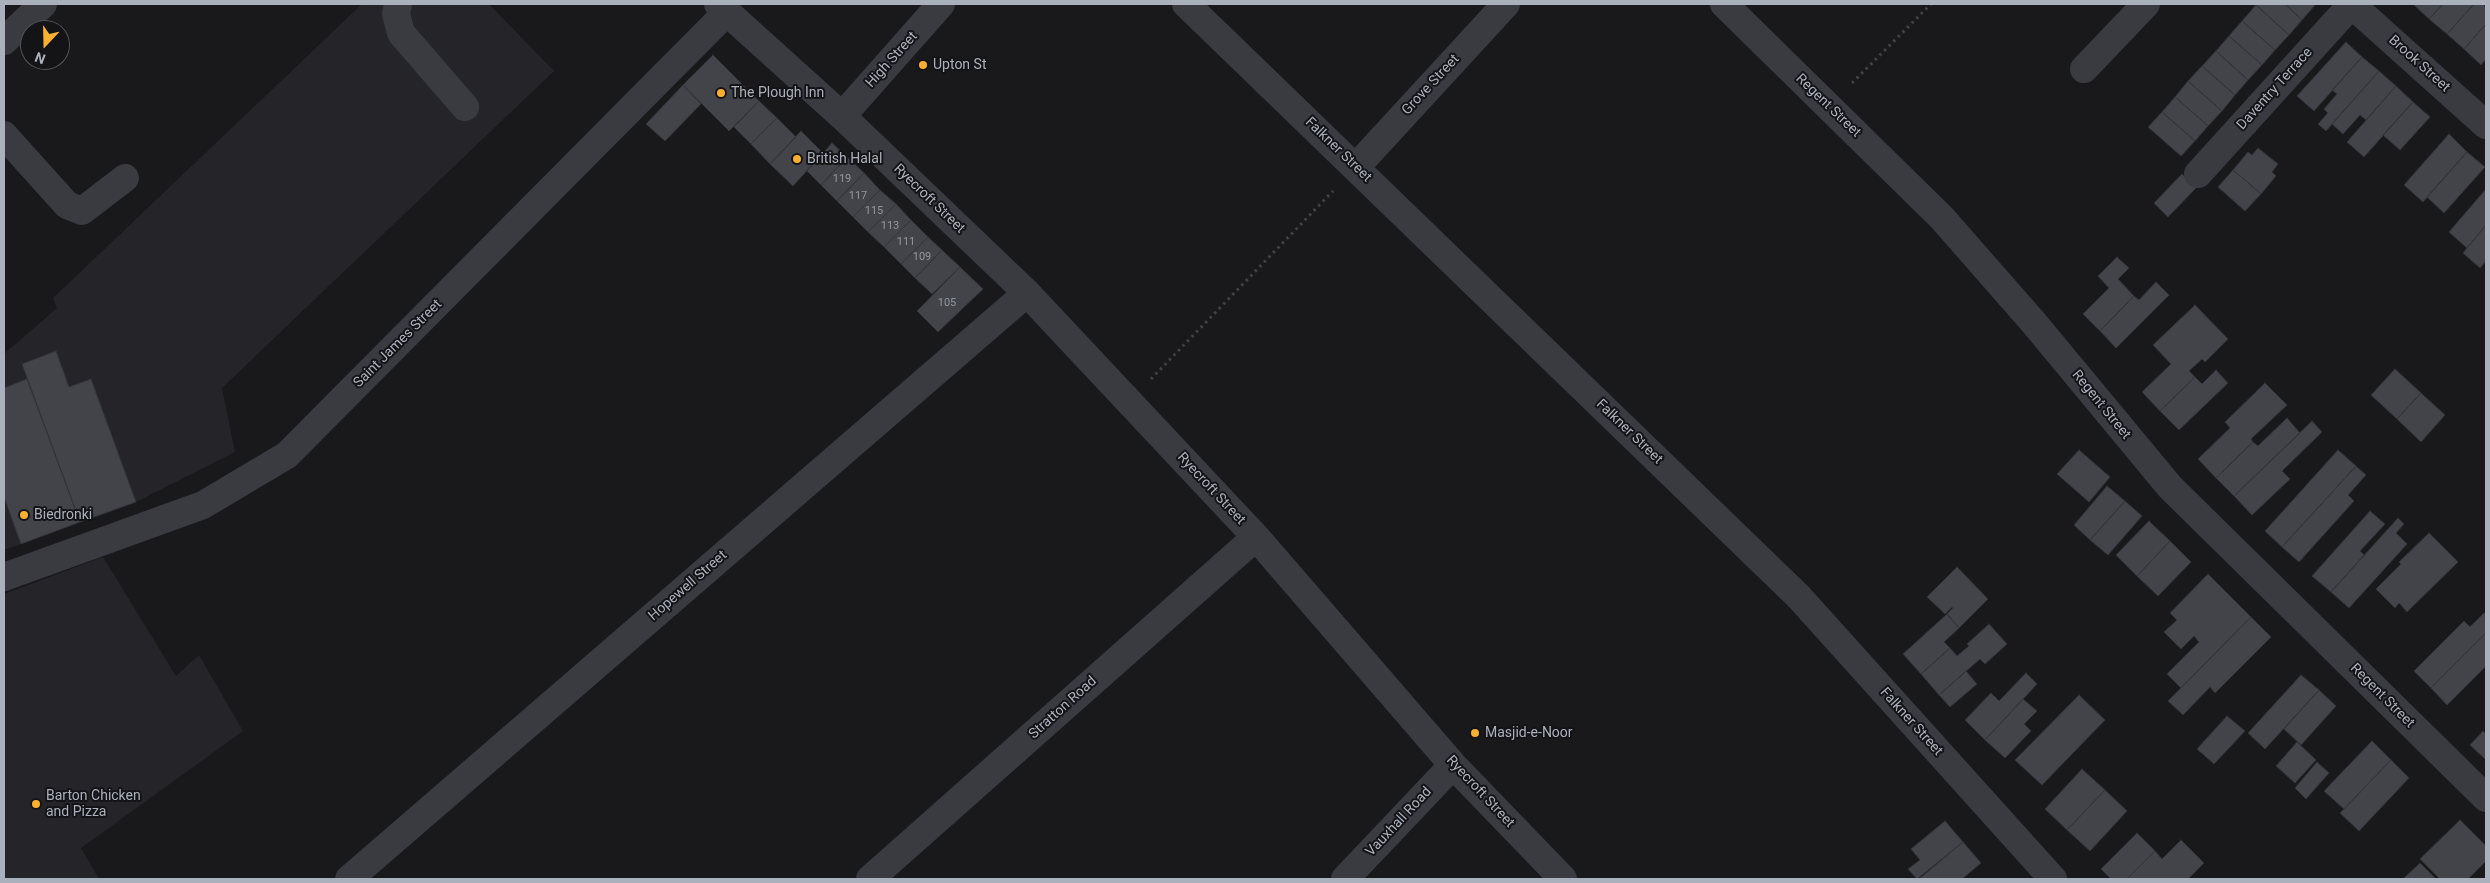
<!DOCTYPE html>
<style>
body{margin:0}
#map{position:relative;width:2490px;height:883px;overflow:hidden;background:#19191c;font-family:Roboto,sans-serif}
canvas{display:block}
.frame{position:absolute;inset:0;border:5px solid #abb1bc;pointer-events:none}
.north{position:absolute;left:20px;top:20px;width:50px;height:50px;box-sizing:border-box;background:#141417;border:1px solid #505359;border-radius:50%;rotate:201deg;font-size:14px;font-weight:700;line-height:20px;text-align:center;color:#abb1bc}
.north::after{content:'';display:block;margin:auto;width:18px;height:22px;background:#fcb030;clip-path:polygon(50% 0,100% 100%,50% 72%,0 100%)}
</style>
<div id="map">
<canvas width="2490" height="883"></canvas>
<div class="frame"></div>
<div class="north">N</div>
</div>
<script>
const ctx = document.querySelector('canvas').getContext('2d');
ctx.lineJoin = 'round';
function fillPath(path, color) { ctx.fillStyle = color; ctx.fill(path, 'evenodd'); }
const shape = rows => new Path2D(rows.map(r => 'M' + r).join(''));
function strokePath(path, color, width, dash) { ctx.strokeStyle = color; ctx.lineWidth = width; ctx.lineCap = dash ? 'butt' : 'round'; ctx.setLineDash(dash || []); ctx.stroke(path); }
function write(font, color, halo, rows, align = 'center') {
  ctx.font = font + ' Roboto,sans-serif'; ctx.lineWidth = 4; ctx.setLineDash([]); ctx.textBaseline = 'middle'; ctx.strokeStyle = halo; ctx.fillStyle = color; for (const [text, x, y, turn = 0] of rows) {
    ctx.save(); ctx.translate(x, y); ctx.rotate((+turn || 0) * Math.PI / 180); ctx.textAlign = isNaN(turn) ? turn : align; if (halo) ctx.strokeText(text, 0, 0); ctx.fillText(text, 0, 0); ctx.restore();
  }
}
fillPath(shape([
 [362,4,489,4,554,71,222,388,235,452,136,502,4,550,4,354,57,308,53,298],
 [103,557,176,676,199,655,243,731,81,848,99,879,4,879,4,594]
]), '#252529');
const building = shape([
 [2257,4,2285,4,2302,20,2289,35,2256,5,2257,4],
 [2285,4,2316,4,2302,20,2285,4],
 [2413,4,2443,4,2429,19,2413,4],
 [2443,4,2474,4,2447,34,2429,19,2443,4],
 [2474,4,2486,4,2484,6,2486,8,2486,24,2464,49,2447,34,2474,4],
 [2256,5,2289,35,2275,50,2242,21,2256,5],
 [2242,21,2275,50,2262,65,2229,36,2242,21],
 [2486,24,2486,59,2481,65,2464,49,2486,24],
 [2229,36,2262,65,2248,80,2216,51,2229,36],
 [2346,42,2362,57,2314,111,2297,96,2346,42],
 [2216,51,2248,80,2235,95,2202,66,2216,51],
 [713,55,759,101,729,131,683,85,713,55],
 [2362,57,2379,71,2326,131,2318,124,2328,113,2324,109,2337,94,2332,90,2362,57],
 [2202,66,2235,95,2222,111,2188,81,2202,66],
 [2379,71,2396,86,2366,120,2360,115,2343,134,2332,124,2379,71],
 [2188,81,2222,111,2208,126,2175,97,2188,81],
 [683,85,701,104,665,141,646,124,683,85],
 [2396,86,2413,102,2364,157,2347,142,2396,86],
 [2175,97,2208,126,2195,141,2162,112,2175,97],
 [759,101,777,118,751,144,734,127,759,101],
 [2413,102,2430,117,2400,150,2383,135,2413,102],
 [2162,112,2195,141,2181,156,2148,127,2162,112],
 [777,118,796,137,770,164,751,144,777,118],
 [801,131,823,153,793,186,770,164,801,131],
 [2449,134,2467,152,2423,202,2404,185,2449,134],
 [832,143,847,157,821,185,807,171,832,143],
 [2258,148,2278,164,2272,172,2276,176,2261,194,2233,170,2248,152,2252,155,2258,148],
 [2467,152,2485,167,2444,213,2427,197,2467,152],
 [847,157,864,173,837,201,821,185,847,157],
 [2233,170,2261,194,2245,211,2218,187,2233,170],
 [864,173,880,190,853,217,837,201,864,173],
 [2182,174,2196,188,2168,217,2154,203,2182,174],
 [2486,189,2486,225,2467,248,2449,232,2486,189],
 [880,190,896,204,868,232,853,217,880,190],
 [896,204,911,220,884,247,868,232,896,204],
 [911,220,928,237,901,264,884,247,911,220],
 [2486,225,2486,261,2480,268,2463,253,2486,225],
 [928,237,942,250,915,278,901,264,928,237],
 [942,250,960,267,932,294,915,278,942,250],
 [2117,257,2129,268,2118,279,2134,296,2100,331,2083,314,2109,288,2098,276,2117,257],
 [960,267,983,289,938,332,917,311,960,267],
 [2156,282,2169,295,2116,348,2100,331,2134,296,2139,300,2156,282],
 [2195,305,2228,339,2205,362,2202,359,2189,371,2195,377,2160,411,2142,392,2171,364,2153,345,2195,305],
 [56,351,69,387,91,379,136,502,80,522,22,364,56,351],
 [2395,369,2421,393,2397,419,2371,395,2395,369],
 [2216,370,2228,383,2179,430,2160,411,2195,377,2202,384,2216,370],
 [27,379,80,522,21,544,4,497,4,388,27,379],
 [2265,383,2287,405,2251,439,2253,442,2216,478,2198,459,2230,428,2225,422,2265,383],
 [2421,393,2445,415,2421,442,2397,419,2421,393],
 [2287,418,2300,433,2234,496,2216,478,2253,442,2258,446,2287,418],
 [2312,421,2322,432,2282,471,2290,479,2252,515,2234,496,2312,421],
 [2079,450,2110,477,2089,502,2057,474,2079,450],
 [2338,450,2356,466,2282,547,2265,531,2338,450],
 [2356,466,2366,475,2348,495,2354,501,2299,562,2282,547,2356,466],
 [2107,486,2125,501,2090,540,2074,525,2107,486],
 [2125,501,2142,516,2108,555,2090,540,2125,501],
 [2370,511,2385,524,2360,551,2364,555,2331,592,2312,576,2370,511],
 [2398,518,2404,524,2396,533,2407,544,2349,608,2331,592,2398,518],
 [2149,521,2170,541,2137,576,2116,555,2149,521],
 [2429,533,2458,562,2407,612,2399,603,2395,608,2376,589,2401,564,2399,562,2429,533],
 [2170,541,2191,562,2158,596,2137,576,2170,541],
 [1957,567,1988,599,1959,628,1947,614,1953,608,1952,607,1945,614,1927,597,1957,567],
 [2208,574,2251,617,2181,688,2167,674,2199,642,2194,636,2181,649,2164,632,2177,620,2170,613,2208,574],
 [2484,613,2486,615,2486,633,2431,688,2414,671,2464,621,2470,627,2484,613],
 [1947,614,1959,628,1944,642,1950,648,1921,674,1903,654,1947,614],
 [2251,617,2271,637,2215,693,2210,687,2183,715,2168,701,2251,617],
 [1989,624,2007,644,1985,664,1980,659,1939,695,1921,674,1950,648,1957,656,1969,646,1967,644,1989,624],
 [2486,633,2486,666,2447,705,2431,688,2486,633],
 [1966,671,1977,684,1950,707,1939,695,1966,671],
 [2026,673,2037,684,1985,740,1965,720,1991,693,1999,701,2026,673],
 [2301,675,2319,690,2265,749,2248,733,2301,675],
 [2319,690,2336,706,2301,745,2284,729,2319,690],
 [2079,695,2105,720,2042,785,2015,760,2079,695],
 [2023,699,2037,711,2024,724,2031,731,2005,758,1985,740,2023,699],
 [2227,716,2245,731,2214,764,2197,749,2227,716],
 [2483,731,2486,734,2486,760,2470,745,2483,731],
 [2372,741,2391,760,2344,809,2324,791,2372,741],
 [2297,742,2316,760,2295,783,2276,766,2297,742],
 [2391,760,2409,778,2359,831,2340,813,2391,760],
 [2317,762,2329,773,2306,799,2295,788,2317,762],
 [2082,769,2105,790,2067,830,2045,809,2082,769],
 [2105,790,2127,811,2090,851,2067,830,2105,790],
 [2460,820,2486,846,2486,861,2468,879,2440,879,2420,859,2460,820],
 [1945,821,1963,842,1917,879,1908,869,1920,860,1911,849,1945,821],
 [2137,833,2155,851,2127,879,2111,879,2101,869,2137,833],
 [2181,840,2204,863,2188,879,2127,879,2155,851,2162,859,2181,840],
 [1963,842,1981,863,1962,879,1919,879,1963,842],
 [2420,863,2436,879,2403,879,2420,863]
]);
fillPath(building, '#434449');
strokePath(building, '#333338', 1);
strokePath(shape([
 [1852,83,1931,4],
 [1151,379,1333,191]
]), '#404248', 3, [2.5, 4]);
strokePath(shape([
 [398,4,396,14,401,33,465,107],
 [718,4,842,116,1027,293,1256,537,1453,765,1563,879],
 [1186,4,1799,597,2053,879],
 [1724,4,1942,218,2034,323,2170,487,2486,798],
 [2351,4,2486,125],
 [4,41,43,4],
 [2084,69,2146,4],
 [842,116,941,4],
 [4,135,67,205,82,211,125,178],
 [1356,167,1506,4],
 [2198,174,2352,4],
 [4,577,203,505,287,455,726,13],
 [349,879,1027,293],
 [870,879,1256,537],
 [1345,879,1453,765]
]), '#3a3b41', 28);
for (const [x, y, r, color] of [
 [923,65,5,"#fcb030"],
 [721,93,5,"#fcb030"],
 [797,159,5,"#fcb030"],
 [24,515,5,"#fcb030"],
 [1475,733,5,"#fcb030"],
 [36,804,5,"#fcb030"]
]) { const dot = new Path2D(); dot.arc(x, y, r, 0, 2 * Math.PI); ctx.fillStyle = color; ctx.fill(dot); strokePath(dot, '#141417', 2); }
write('11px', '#91969f', null, [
 ["119",842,179],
 ["117",858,196],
 ["115",874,211],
 ["113",890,226],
 ["111",906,242],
 ["109",922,257],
 ["105",947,303]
]);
write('14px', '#abb1bc', '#141417', [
 ["High Street",892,60,-48],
 ["Brook Street",2419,64,42],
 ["Grove Street",1431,85,-47],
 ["Daventry Terrace",2275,89,-48],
 ["Regent Street",1828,106,44],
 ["Falkner Street",1338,150,44],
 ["Ryecroft Street",929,199,44],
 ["Saint James Street",398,344,-45],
 ["Regent Street",2101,405,51],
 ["Falkner Street",1629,432,44],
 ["Ryecroft Street",1211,489,47],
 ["Hopewell Street",688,586,-41],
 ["Regent Street",2382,696,45],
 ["Stratton Road",1063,708,-42],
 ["Falkner Street",1911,722,48],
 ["Ryecroft Street",1480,792,47],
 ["Vauxhall Road",1399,822,-47]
]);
write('14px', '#abb1bc', '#141417', [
 ["Upton St",933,65],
 ["The Plough Inn",731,93],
 ["British Halal",807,159],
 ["Biedronki",34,515],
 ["Masjid-e-Noor",1485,733],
 ["Barton Chicken",46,796],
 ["and Pizza",46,812]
], 'left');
</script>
